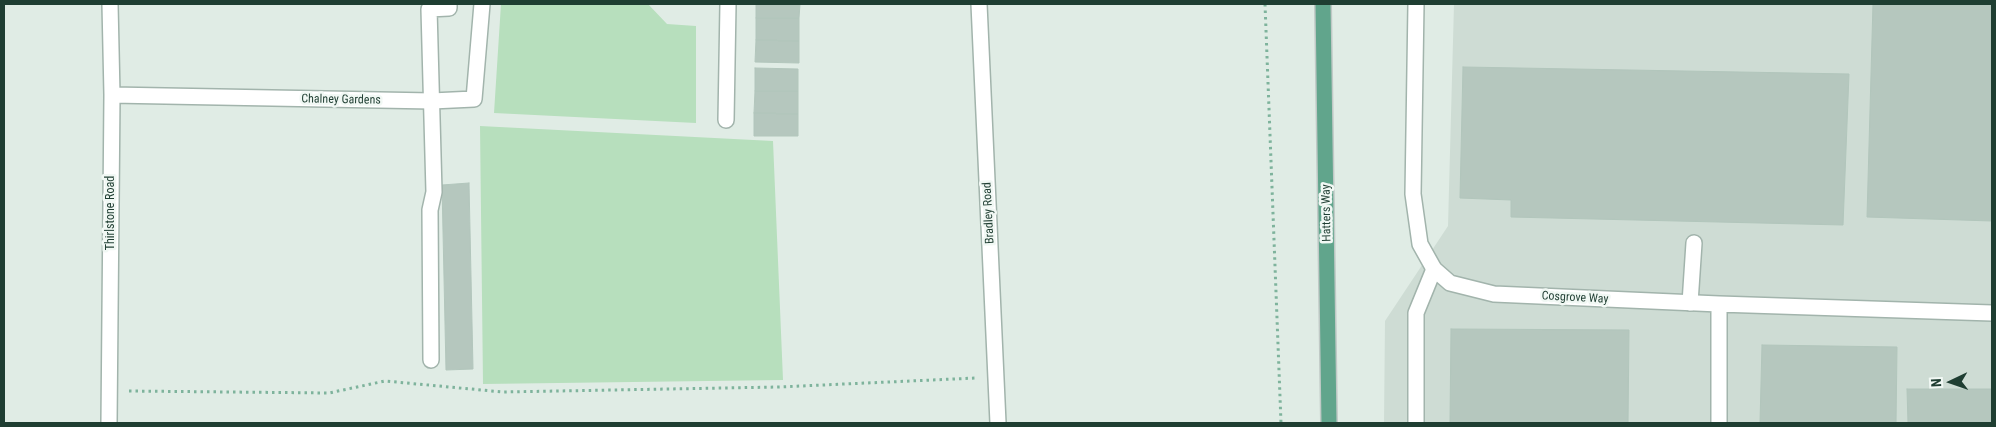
<!DOCTYPE html>
<style>
body{margin:0}
#map{position:relative;width:1996px;height:427px;overflow:hidden;background:#e0ece5;font-family:"Roboto Condensed",sans-serif}
canvas{display:block}
.frame{position:absolute;inset:0;border:5px solid #1f3e32;pointer-events:none}
.north{position:absolute;left:1926px;top:357px;width:50px;height:50px;-webkit-text-stroke:4px #f1f8f4;paint-order:stroke;rotate:267deg;font-size:14px;font-weight:700;line-height:20px;text-align:center;color:#1f3e32}
.north::after{content:'';display:block;margin:auto;width:18px;height:22px;background:#1f3e32;clip-path:polygon(50% 0,100% 100%,50% 72%,0 100%)}
</style>
<div id="map">
<canvas width="1996" height="427"></canvas>
<div class="frame"></div>
<div class="north">N</div>
</div>
<script>
const ctx = document.querySelector('canvas').getContext('2d');
ctx.lineJoin = 'round';
function fillPath(path, color) { ctx.fillStyle = color; ctx.fill(path, 'evenodd'); }
const shape = rows => new Path2D(rows.map(r => 'M' + r).join(''));
function strokePath(path, color, width, dash) { ctx.strokeStyle = color; ctx.lineWidth = width; ctx.lineCap = dash ? 'butt' : 'round'; ctx.setLineDash(dash || []); ctx.stroke(path); }
function write(font, color, halo, rows, align = 'center') {
  ctx.font = font + ' "Roboto Condensed",sans-serif'; ctx.lineWidth = 5; ctx.setLineDash([]); ctx.textBaseline = 'middle'; ctx.strokeStyle = halo; ctx.fillStyle = color; for (const [text, x, y, turn = 0] of rows) {
    ctx.save(); ctx.translate(x, y); ctx.rotate((+turn || 0) * Math.PI / 180); ctx.textAlign = isNaN(turn) ? turn : align; if (halo) ctx.strokeText(text, 0, 0); ctx.fillText(text, 0, 0); ctx.restore();
  }
}
fillPath(shape([
 [1454,4,1992,4,1992,423,1384,423,1385,321,1448,226]
]), '#cedcd4');
fillPath(shape([
 [501,4,648,4,667,24,696,26,696,123,494,113],
 [480,126,773,141,783,380,483,384]
]), '#b7dfbd');
const building = shape([
 [756,4,800,4,799,18,756,18,756,4],
 [1873,4,1992,4,1992,221,1867,217,1873,4],
 [756,18,799,18,799,41,756,40,756,18],
 [756,40,799,41,799,63,755,62,756,40],
 [1463,67,1849,74,1843,225,1511,217,1511,200,1460,198,1463,67],
 [755,68,798,69,798,91,755,91,755,68],
 [755,91,798,91,798,114,754,113,755,91],
 [754,113,798,114,798,136,754,136,754,113],
 [469,183,473,369,446,370,442,185,469,183],
 [1451,329,1629,330,1628,423,1450,423,1451,329],
 [1762,345,1897,347,1896,423,1760,423,1762,345],
 [1907,389,1992,389,1992,423,1908,423,1907,389]
]);
fillPath(building, '#b5c7be');
strokePath(building, '#b2c6bc', 1);
const service = shape([
 [1690,303,1694,243],
 [431,360,430,210,434,192,429,9,449,8,449,4],
 [1416,423,1416,313,1434,269]
]);
const minor = shape([
 [979,4,998,423],
 [1416,4,1413,194,1420,244,1434,269,1450,283,1494,294,1719,304,1992,313],
 [112,95,432,101,474,99,482,4],
 [726,120,728,4],
 [109,423,112,95,110,4],
 [1719,423,1719,304]
]);
const primary = shape([
 [1323,4,1329,423]
]);
strokePath(service, '#a2b4ac', 18);
strokePath(minor, '#a2b4ac', 18);
strokePath(primary, '#c0c9c6', 18);
strokePath(shape([
 [1265,4,1281,423],
 [129,391,329,393,385,381,503,392,779,387,976,378]
]), '#7eb39c', 3, [2.5, 4]);
strokePath(service, '#fff', 15);
strokePath(minor, '#fff', 15);
strokePath(primary, '#61a58c', 15);
write('12px', '#1f3e32', '#f1f8f4', [
 ["Chalney Gardens",341,100,1],
 ["Thirlstone Road",111,213,-90],
 ["Bradley Road",989,213,-93],
 ["Hatters Way",1327,213,-91],
 ["Cosgrove Way",1575,298,3]
]);
</script>
